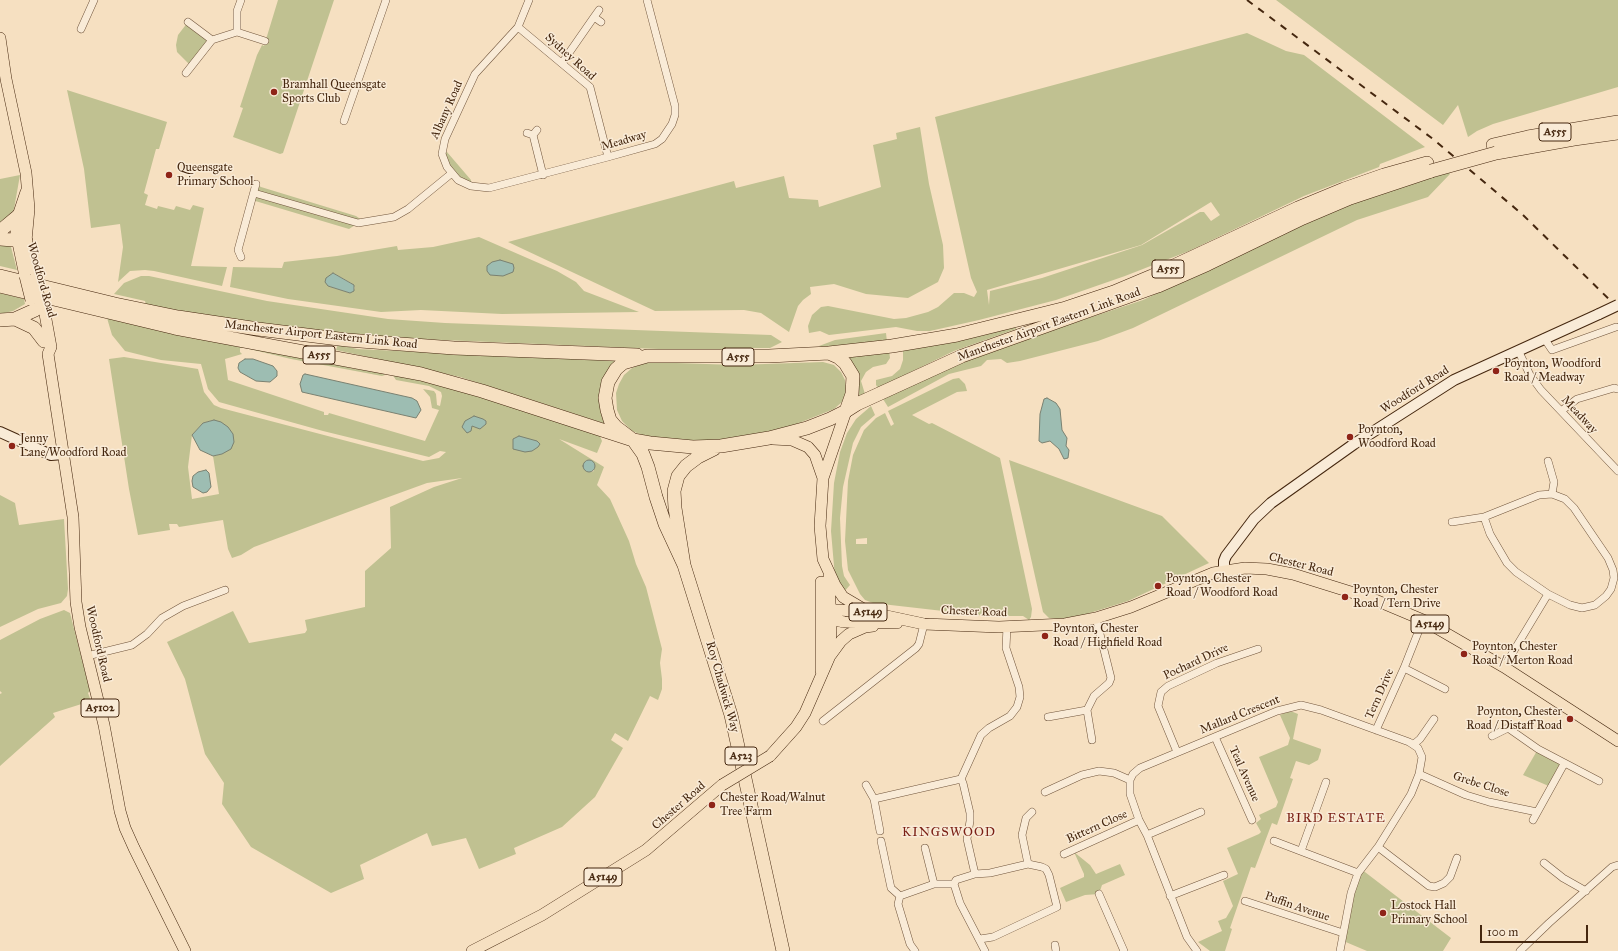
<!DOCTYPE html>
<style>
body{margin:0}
#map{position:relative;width:1618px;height:951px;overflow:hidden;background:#f6e0c1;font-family:"IM FELL Great Primer",serif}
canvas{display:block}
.scale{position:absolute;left:1480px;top:925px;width:108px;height:18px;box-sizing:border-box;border:2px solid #45270f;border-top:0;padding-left:5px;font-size:12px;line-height:14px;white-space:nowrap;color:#45270f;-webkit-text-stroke:3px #f9ebd7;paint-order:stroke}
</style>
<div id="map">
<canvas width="1618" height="951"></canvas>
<div class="scale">100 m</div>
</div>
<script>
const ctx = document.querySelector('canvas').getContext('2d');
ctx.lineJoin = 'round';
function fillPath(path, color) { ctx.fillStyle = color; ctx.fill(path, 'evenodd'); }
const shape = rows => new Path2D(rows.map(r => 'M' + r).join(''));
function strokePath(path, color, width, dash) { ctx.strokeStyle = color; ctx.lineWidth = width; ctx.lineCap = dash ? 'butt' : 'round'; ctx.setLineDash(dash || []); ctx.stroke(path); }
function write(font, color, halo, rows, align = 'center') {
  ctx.font = font + ' "IM FELL Great Primer",serif'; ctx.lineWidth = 3; ctx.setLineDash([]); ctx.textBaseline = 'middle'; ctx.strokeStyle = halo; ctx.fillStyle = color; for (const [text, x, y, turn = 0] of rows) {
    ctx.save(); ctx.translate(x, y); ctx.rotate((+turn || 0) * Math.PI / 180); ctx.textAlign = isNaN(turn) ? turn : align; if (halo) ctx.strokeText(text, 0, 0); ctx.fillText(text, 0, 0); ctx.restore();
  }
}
fillPath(shape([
 [278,0,334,0,283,153,280,154,233,137,243,108,240,107,257,55,262,45,264,46],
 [1276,0,1618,0,1618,87,1493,124,1477,131,1468,137,1458,105,1443,125],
 [188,22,212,40,191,66,177,52,176,45,178,35],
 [1247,33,1286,51,1304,55,1425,147,1380,164,1379,167,1304,196,1189,251,1125,276,1056,300,979,320,930,331,917,331,896,327,829,335,820,331,809,333,808,326,812,315,821,307,828,306,894,319,906,318,928,312,938,307,954,293,964,293,974,297,977,292,971,278,935,117],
 [1211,202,1220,215,1211,221,1204,212,1200,212,1142,245,1042,278,990,291,989,305,987,290,1141,245],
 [67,90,167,122,159,149,156,149,144,193,148,195,145,205,157,209,158,206,174,210,176,206,190,210,193,205,204,208,191,266,227,267,222,286,154,271,145,270,130,271,118,282,123,247,120,224,91,228,84,169],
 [920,127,929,184,943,245,944,268,938,282,908,298,866,294,834,284,810,287,811,294,803,300,798,306,789,332,761,313,744,310,655,311,508,242,734,181,736,188,784,176,789,198,818,200,819,207,881,187,873,145,897,139,896,133],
 [447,152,471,180,471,186,458,180,442,154],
 [1449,172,1450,174,1428,197,1357,220,1133,328,1098,341,1020,361,1007,363,1001,359,987,360,981,366,949,374,888,407,883,399,943,370,1010,344,1143,300,1328,211],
 [20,175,14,209,11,214,0,223,0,179],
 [256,184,261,187,356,216,365,222,358,223,349,229,252,200],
 [479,237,557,271,576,282,584,291,639,312,502,314,421,310,381,312,288,299,230,287,233,267,282,268,284,262,337,256,397,246,398,250,433,247],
 [333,273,351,283,355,288,350,293,328,286],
 [0,240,11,247,17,270,0,266],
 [141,276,149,276,267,301,388,319,445,323,771,335,782,342,770,348,742,348,730,352,371,337,201,316,146,305,145,301,114,294,124,283],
 [0,293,24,299,25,304,13,311,0,314],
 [107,318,333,359,350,368,383,373,385,375,382,376,291,359,245,348,240,348,240,352,242,354,225,359,228,380,324,412,324,415,328,415,329,413,425,441,439,410,432,408,430,397,423,389,434,391,436,394,437,405,440,406,442,396,441,392,429,386,396,380,392,374,436,382,600,436,602,441,597,453,559,439,604,467,597,485,610,499,629,541,636,564,646,587,662,649,660,663,662,679,662,689,658,700,650,696,628,741,615,733,611,740,623,748,595,797,562,827,514,848,516,854,479,869,466,838,432,846,427,833,360,865,364,879,331,893,251,847,222,804,224,783,205,754,185,679,167,642,233,611,249,643,305,633,307,630,305,620,365,607,365,571,391,548,390,507,434,487,462,478,427,483,383,499,254,547,241,555,232,558,228,549,223,520,179,527,177,524,169,524,170,530,138,535,129,489,109,359,124,357,198,369,204,392,214,405,221,408,423,461,439,458,446,452,440,451,429,457,323,431,219,402,208,389,201,364,161,360,125,351,112,335],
 [214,420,222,454,213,456,219,494,192,499,188,467,192,435,203,423],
 [588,460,592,461,594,471,591,472,588,472,585,461],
 [1015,325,1016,329,954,351,878,388,876,385,876,380,892,376,900,369,903,360,903,348],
 [886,333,887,342,822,347,819,346,835,340],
 [338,344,357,349,614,361,606,424,460,377,336,350],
 [889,350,890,358,886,364,873,367,866,372,861,381,865,394,857,398,858,380,844,356],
 [647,362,736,365,823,362,834,365,841,372,845,380,846,392,842,402,834,409,784,429,711,441,672,440,642,435,632,431,622,421,617,410,616,393,619,384,624,375,632,368],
 [959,378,965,384,967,391,957,392,912,415,929,424,932,423,1000,458,1032,609,1031,617,1029,620,1023,616,987,616,873,603,865,600,860,594,848,570,845,541,848,481,853,455,864,430,876,418,885,413,891,426,894,424,888,411,953,379],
 [867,538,867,544,856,544,856,539],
 [871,406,875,415,861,427,853,443,843,487,840,518,842,566,844,576,850,585,843,593,835,578,834,566,831,531,834,483,840,452,847,433,856,419],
 [1009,460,1162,516,1209,563,1128,601,1077,617,1059,619,1049,618,1043,612],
 [0,495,15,503,19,525,64,519,68,589,67,596,61,603,38,609,0,627],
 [64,610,70,613,90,691,88,693,91,701,53,713,55,717,0,766,0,694,2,693,0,691,0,640,40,619],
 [1287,712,1293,712,1298,714,1293,739,1321,749,1321,751,1318,760,1309,765,1296,761,1290,778,1293,779,1277,825,1272,823,1255,868,1251,867,1230,928,1232,929,1225,951,1210,951,1198,942,1222,931,1218,921,1226,918,1233,906,1223,881,1238,874,1227,848,1259,834,1261,832,1256,823,1261,819,1259,815,1276,807,1278,802,1259,757,1288,745,1290,738,1280,715],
 [1538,749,1564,764,1551,787,1523,775],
 [1074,852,1090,865,1096,874,1120,864,1125,875,1102,885,1099,894,1085,895,1066,902,1060,888,1084,877,1084,874],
 [1361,869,1451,938,1443,951,1367,951,1341,940]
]), '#c0c191');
const water = shape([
 [500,260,513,264,514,268,513,272,503,276,490,275,487,271,487,266,492,262,500,260],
 [333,273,354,285,354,291,350,293,328,286,325,282,326,278,333,273],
 [245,359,253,359,273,366,277,371,277,376,270,382,256,381,240,372,238,368,239,363,245,359],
 [305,374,412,398,417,401,421,410,416,418,302,392,300,384,303,375,305,374],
 [1047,398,1056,403,1060,409,1062,430,1067,438,1066,446,1069,450,1068,458,1064,459,1059,449,1050,441,1042,443,1039,441,1040,414,1044,399,1047,398],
 [474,416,483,419,486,421,486,424,480,429,472,426,471,431,467,433,462,427,465,421,474,416],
 [214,420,221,422,228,427,233,434,234,442,231,449,222,454,213,456,200,450,192,435,203,423,214,420],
 [519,436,537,441,540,444,538,447,532,451,525,452,513,449,513,439,519,436],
 '583 466a6 6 0 1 1 12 0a6 6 0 1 1-12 0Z',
 [206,470,209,473,211,487,207,492,203,493,193,487,192,481,193,476,198,472,206,470]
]);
fillPath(water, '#9dbdb2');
strokePath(water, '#7a8171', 1);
const street = shape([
 [241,0,237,11,237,32,265,41],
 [529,0,518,27,475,74,445,139,442,154,447,167,458,180,471,186,489,188,608,157,655,144,662,139,672,124,675,115,675,106,647,0],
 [594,17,599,10],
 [188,22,212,40],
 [518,27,590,87,608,157],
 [81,29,94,0],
 [562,63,594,17,601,22],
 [186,73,212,40,237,32],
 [344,121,386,0],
 [527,133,533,135,537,130],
 [533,135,543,175],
 [254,193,358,223,394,217,408,209,452,173],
 [241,257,238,250,256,184],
 [1544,338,1552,350,1616,327],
 [1518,350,1530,375,1541,390,1618,471],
 [1561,411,1577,399,1614,388,1618,389],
 [1548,461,1554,482,1552,494],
 [1452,522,1484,517,1539,495,1552,494,1565,499,1574,508,1608,558,1613,570,1614,578,1611,589,1606,596,1595,605,1582,608,1570,605,1548,594,1516,572,1507,563,1490,534,1484,517],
 [87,656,132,645,147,634,162,618,183,606,225,590],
 [1504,667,1548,594],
 [1404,668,1445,689],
 [1048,717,1087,710],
 [823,721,916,648,919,644,924,624],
 [1376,730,1404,668,1423,620],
 [1492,736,1508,728,1538,749,1599,781],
 [1215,737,1252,820],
 [1092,740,1087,710,1094,696,1109,683,1111,678,1096,618],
 [1414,744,1420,739,1434,719],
 [1177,752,1158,706,1161,692,1168,686,1217,663,1258,649],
 [1419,774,1466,795,1489,802,1537,812],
 [866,785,874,799],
 [1045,792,1082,775,1099,771,1114,773,1130,780],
 [1533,820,1564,764],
 [880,831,874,799,961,779],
 [1147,835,1201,812],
 [881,841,891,888,900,896,934,884,954,884],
 [1274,841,1358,873],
 [1378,847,1429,886,1435,887,1444,883,1450,877,1457,858],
 [925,848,934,884],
 [1301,851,1326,782],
 [1064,854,1139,820],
 [1544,863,1563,878,1586,891],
 [1028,864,1022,835,1026,818,1032,812],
 [975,874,967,839,970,821,970,813,963,783,961,779,981,735,989,728,1010,716,1017,707,1020,697,1019,687,1006,648,1007,627],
 [954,884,956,880,975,874,990,873,1028,864,1042,867,1046,869,1049,875,1057,907,993,937,980,939],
 [954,884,960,903,985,951],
 [1099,894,1124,951],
 [900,896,898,904,910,944,915,951],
 [1170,896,1224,875],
 [1245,901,1343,933],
 [1055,945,1056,951],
 [1197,951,1187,937,1147,835,1139,820,1130,794,1130,780,1133,774,1140,768,1277,711,1301,705,1321,710,1409,742,1418,748,1422,757,1419,774,1411,794,1378,847,1358,873,1351,893,1340,951],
 [1520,951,1549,923,1612,867,1618,865]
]);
const secondary = shape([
 [0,432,51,455,63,454],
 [1224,570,1224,561,1226,556,1254,519,1271,503,1354,444,1454,380,1599,314]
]);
const primary = shape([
 [0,38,6,79,26,173,29,209,26,241,35,278],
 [25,276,16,233,18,216,26,192],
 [40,302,45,314,51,347,48,354,73,517,76,602,80,627,104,725,120,811,125,828,134,848,185,951],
 [846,411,823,478,820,526,823,559,835,585,843,597,865,610],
 [773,439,792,440,808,447,815,455,823,478],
 [821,616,830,610,839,610,868,612,924,624,999,627,1065,624,1096,618,1131,607,1213,573,1245,568,1267,569,1293,574,1373,599,1423,620,1504,667,1618,741],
 [825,618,844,622,897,623],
 [830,656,841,641,849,634,865,627,873,626],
 [821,671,821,582],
 [770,756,796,727,805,713,829,658,831,630,829,575],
 [472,951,542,915,646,850,722,785]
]);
const highway = shape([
 [1493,145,1528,137,1618,122],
 [1496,153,1574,139,1618,133],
 [0,231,18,216],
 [0,239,26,241],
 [0,276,115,304,178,317,258,329,347,340,454,348,637,355],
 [0,286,175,328,421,374,482,391,633,440,643,454,648,467,656,497,665,524,684,565],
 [15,319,34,328,44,341],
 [0,320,15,319,35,310,41,305],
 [829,353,892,346,957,335,1066,308,1114,292,1152,276,1298,208,1344,189,1384,175,1427,163],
 [846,411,852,394,853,376,845,363,838,357,829,353,769,356,647,356,623,363,616,369,608,382,605,398,607,410,610,420,616,427,633,440,650,443,693,447,721,446,769,438,807,428,830,419,846,411,857,404,962,356,1158,286,1208,264,1303,218,1350,198,1431,171],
 [714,449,698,457,686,466,678,476,674,491,675,508,684,565,731,715,783,951]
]);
strokePath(street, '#71553c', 8);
strokePath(secondary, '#45270f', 12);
strokePath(primary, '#45270f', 12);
strokePath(highway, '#45270f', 14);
strokePath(street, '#f9ebd7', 7);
strokePath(secondary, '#f9ebd7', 10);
strokePath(primary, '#f6e0c1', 11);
strokePath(highway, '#f6e0c1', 13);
strokePath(shape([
 [1247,0,1433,139,1522,214,1618,308]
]), '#45270f', 2, [7, 7]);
const secondaryBridge = shape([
 [1599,314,1618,305]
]);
const primaryBridge = shape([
 [25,276,31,300],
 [35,278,40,302],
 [722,785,770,756]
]);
const highwayBridge = shape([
 [1431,171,1496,153]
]);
strokePath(secondaryBridge, '#45270f', 12, []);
strokePath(primaryBridge, '#45270f', 12, []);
strokePath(highwayBridge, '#45270f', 14, []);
strokePath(secondaryBridge, '#f9ebd7', 10);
strokePath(primaryBridge, '#f6e0c1', 11);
strokePath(highwayBridge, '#f6e0c1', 13);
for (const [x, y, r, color] of [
 [274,92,4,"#8f2418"],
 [169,175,4,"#8f2418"],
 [1496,371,4,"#8f2418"],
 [1350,437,4,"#8f2418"],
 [12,446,4,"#8f2418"],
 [1158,586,4,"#8f2418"],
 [1345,597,4,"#8f2418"],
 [1045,636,4,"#8f2418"],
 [1464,654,4,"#8f2418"],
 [1570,719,4,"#8f2418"],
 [712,805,4,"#8f2418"],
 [1383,913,4,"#8f2418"]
]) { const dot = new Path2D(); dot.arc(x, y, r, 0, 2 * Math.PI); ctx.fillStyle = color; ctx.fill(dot); strokePath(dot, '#f9ebd7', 1.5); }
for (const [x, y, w] of [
 [1555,132,32],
 [1168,269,32],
 [319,355,32],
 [738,357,32],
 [868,612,38],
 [1430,624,38],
 [100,708,38],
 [741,756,32],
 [603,877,38]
]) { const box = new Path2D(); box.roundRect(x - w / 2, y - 9, w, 18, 3); ctx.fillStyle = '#f9ebd7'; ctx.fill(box); strokePath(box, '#45270f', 1); }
write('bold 11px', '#45270f', null, [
 ["A555",1555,132],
 ["A555",1168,269],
 ["A555",319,355],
 ["A555",738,357],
 ["A5149",868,612],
 ["A5149",1430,624],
 ["A5102",100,708],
 ["A523",741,756],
 ["A5149",603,877]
]);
write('12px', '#45270f', '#f9ebd7', [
 ["Sydney Road",570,57,42],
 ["Albany Road",447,110,-66],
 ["Meadway",624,141,-16],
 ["Woodford Road",41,280,74],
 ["Manchester Airport Eastern Link Road",1049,325,-20],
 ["Manchester Airport Eastern Link Road",321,335,6],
 ["Woodford Road",1415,390,-32],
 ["Meadway",1579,415,47],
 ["Chester Road",1301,565,14],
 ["Chester Road",974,612,2],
 ["Woodford Road",98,644,77],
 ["Pochard Drive",1196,662,-25],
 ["Roy Chadwick Way",722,687,74],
 ["Tern Drive",1380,694,-66],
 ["Mallard Crescent",1240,715,-22],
 ["Teal Avenue",1244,774,66],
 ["Grebe Close",1481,785,18],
 ["Chester Road",679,806,-41],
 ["Bittern Close",1097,827,-24],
 ["Puffin Avenue",1297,907,19]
]);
write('12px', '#45270f', '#f9ebd7', [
 ["Bramhall Queensgate",282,85],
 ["Sports Club",282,99],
 ["Queensgate",177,168],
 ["Primary School",177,182],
 ["Poynton, Woodford",1504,364],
 ["Road / Meadway",1504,378],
 ["Poynton,",1358,430],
 ["Woodford Road",1358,444],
 ["Jenny",20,439],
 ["Lane/Woodford Road",20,453],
 ["Poynton, Chester",1166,579],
 ["Road / Woodford Road",1166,593],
 ["Poynton, Chester",1353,590],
 ["Road / Tern Drive",1353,604],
 ["Poynton, Chester",1053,629],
 ["Road / Highfield Road",1053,643],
 ["Poynton, Chester",1472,647],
 ["Road / Merton Road",1472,661],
 ["Poynton, Chester",1562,712,"right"],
 ["Road / Distaff Road",1562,726,"right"],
 ["Chester Road/Walnut",720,798],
 ["Tree Farm",720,812],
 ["Lostock Hall",1391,906],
 ["Primary School",1391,920]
], 'left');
ctx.letterSpacing = '1px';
write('13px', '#7a1f14', '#f9ebd7', [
 ["BIRD ESTATE",1336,819],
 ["KINGSWOOD",949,833]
]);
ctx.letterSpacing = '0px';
</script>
